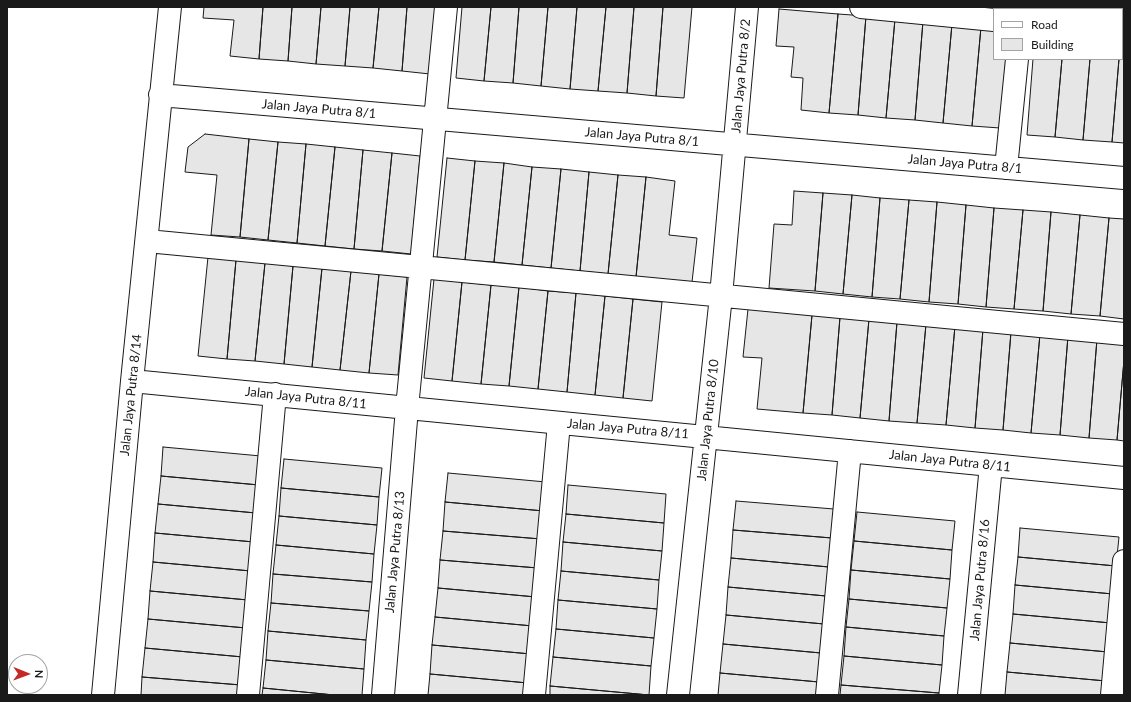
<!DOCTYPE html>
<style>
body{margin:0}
#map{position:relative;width:1131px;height:702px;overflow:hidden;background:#fff;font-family:Lato,sans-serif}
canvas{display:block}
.frame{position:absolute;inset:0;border:8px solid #1a1a1a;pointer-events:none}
.legend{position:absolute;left:993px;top:8px;width:130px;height:52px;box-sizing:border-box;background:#fff;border:1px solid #a3a3a3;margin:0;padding:5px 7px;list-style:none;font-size:12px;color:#1a1a1a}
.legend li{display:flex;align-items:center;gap:8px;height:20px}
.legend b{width:20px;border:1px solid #a3a3a3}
.north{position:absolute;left:8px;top:654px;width:40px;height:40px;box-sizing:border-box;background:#fff;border:1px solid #a3a3a3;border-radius:50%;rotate:91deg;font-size:11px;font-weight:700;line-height:16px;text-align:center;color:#1a1a1a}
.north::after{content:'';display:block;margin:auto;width:14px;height:18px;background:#c62828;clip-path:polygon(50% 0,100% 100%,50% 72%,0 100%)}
</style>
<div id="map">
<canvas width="1131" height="702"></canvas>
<div class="frame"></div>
<ul class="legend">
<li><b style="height:5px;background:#fff"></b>Road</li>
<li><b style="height:11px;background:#e6e6e6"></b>Building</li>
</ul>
<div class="north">N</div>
</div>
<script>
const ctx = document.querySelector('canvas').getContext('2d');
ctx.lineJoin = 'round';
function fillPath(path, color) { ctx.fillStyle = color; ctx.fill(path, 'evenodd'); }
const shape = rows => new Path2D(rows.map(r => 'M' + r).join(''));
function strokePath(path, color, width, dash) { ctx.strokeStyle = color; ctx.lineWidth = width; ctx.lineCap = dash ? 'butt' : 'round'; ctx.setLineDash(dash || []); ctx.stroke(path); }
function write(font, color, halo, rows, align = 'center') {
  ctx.font = font + ' Lato,sans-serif'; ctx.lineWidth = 3; ctx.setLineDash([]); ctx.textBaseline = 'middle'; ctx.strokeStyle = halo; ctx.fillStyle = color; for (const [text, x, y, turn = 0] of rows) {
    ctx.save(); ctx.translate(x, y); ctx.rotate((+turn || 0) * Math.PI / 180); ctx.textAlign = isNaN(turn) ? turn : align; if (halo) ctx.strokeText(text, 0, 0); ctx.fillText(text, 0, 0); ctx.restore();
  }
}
const building = shape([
 [204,7,263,7,259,59,230,56,234,20,203,18,204,7],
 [263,7,292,7,288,61,259,59,263,7],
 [292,7,321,7,316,64,288,61,292,7],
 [321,7,350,7,345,66,316,64,321,7],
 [350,7,379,7,373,68,345,66,350,7],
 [379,7,407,7,402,71,373,68,379,7],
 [407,7,436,7,430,74,402,71,407,7],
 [462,7,491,7,484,81,456,78,462,7],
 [491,7,519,7,513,83,484,81,491,7],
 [519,7,548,7,541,86,513,83,519,7],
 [548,7,577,7,570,89,541,86,548,7],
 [577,7,606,7,598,91,570,89,577,7],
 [606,7,634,7,627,93,598,91,606,7],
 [634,7,663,7,656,96,627,93,634,7],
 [663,7,692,7,684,98,656,96,663,7],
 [1039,7,1068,7,1067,9,1039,9,1039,7],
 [1068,7,1096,7,1096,9,1067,9,1068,7],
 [1096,7,1124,7,1123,21,1122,21,1122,9,1096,9,1096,7],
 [779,9,838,14,829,113,801,110,803,78,791,77,794,47,776,46,779,9],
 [838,14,866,16,858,115,829,113,838,14],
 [866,16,895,19,886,118,858,115,866,16],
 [895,19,923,21,915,120,886,118,895,19],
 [923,21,952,24,943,123,915,120,923,21],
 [952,24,981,27,972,126,943,123,952,24],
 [981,27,994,28,994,59,1006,59,1000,128,972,126,981,27],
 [1122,43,1124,44,1124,143,1112,142,1119,59,1122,59,1122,43],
 [1033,59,1062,59,1055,137,1027,135,1033,59],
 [1062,59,1090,59,1083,140,1055,137,1062,59],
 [1090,59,1119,59,1112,142,1083,140,1090,59],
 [205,134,249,139,240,237,211,235,217,175,185,172,188,147,205,134],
 [249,139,278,142,268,240,240,237,249,139],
 [278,142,306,144,297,243,268,240,278,142],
 [306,144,335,147,325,246,297,243,306,144],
 [335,147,363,150,354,249,325,246,335,147],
 [363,150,392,153,382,251,354,249,363,150],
 [392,153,420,156,411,254,382,251,392,153],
 [447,158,475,161,465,260,437,257,447,158],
 [475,161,504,163,494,262,465,260,475,161],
 [504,163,532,167,522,265,494,262,504,163],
 [532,167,561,169,551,268,522,265,532,167],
 [561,169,589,172,580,271,551,268,561,169],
 [589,172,618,175,608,274,580,271,589,172],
 [618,175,646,177,636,277,608,274,618,175],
 [646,177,675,181,669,235,697,238,692,282,636,277,646,177],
 [794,191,823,193,815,291,769,288,774,224,792,225,794,191],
 [823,193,852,195,843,294,815,291,823,193],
 [852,195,880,198,872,297,843,294,852,195],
 [880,198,909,200,900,299,872,297,880,198],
 [909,200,937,202,929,302,900,299,909,200],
 [937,202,966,205,958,304,929,302,937,202],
 [966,205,994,208,986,307,958,304,966,205],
 [994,208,1023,210,1014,309,986,307,994,208],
 [1023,210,1051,212,1043,311,1014,309,1023,210],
 [1051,212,1080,215,1071,314,1043,311,1051,212],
 [1080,215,1109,218,1100,316,1071,314,1080,215],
 [1109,218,1124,219,1124,319,1100,316,1109,218],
 [208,257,236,260,227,359,198,356,208,257],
 [236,260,265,263,255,361,227,359,236,260],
 [265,263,293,266,284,364,255,361,265,263],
 [293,266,322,268,312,367,284,364,293,266],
 [322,268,351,271,340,370,312,367,322,268],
 [351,271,379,274,369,373,340,370,351,271],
 [379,274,407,277,398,375,369,373,379,274],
 [434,279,462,282,452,381,424,378,434,279],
 [462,282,491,285,481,384,452,381,462,282],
 [491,285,519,287,509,386,481,384,491,285],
 [519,287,548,291,538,389,509,386,519,287],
 [548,291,576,293,567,392,538,389,548,291],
 [576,293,605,296,595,395,567,392,576,293],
 [605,296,633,299,623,398,595,395,605,296],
 [633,299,662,302,652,401,623,398,633,299],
 [748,309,812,315,803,413,757,409,762,358,743,357,748,309],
 [812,315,840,317,832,415,803,413,812,315],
 [840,317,869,319,860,418,832,415,840,317],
 [869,319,897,322,889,421,860,418,869,319],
 [897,322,926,324,917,423,889,421,897,322],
 [926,324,955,326,946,425,917,423,926,324],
 [955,326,983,329,975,428,946,425,955,326],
 [983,329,1011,332,1003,430,975,428,983,329],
 [1011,332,1040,334,1031,433,1003,430,1011,332],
 [1040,334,1068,336,1060,435,1031,433,1040,334],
 [1068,336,1097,339,1089,438,1060,435,1068,336],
 [1097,339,1124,341,1124,360,1117,440,1089,438,1097,339],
 [1124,360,1124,441,1117,440,1124,360],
 [163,447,261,456,259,485,161,476,163,447],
 [284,459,382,468,379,497,281,488,284,459],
 [448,473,546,482,544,511,445,502,448,473],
 [161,476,259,485,256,513,158,504,161,476],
 [568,485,666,494,664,523,566,514,568,485],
 [281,488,379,497,377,525,279,516,281,488],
 [736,501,834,509,832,538,733,530,736,501],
 [445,502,544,511,541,539,443,531,445,502],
 [158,504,256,513,254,542,155,533,158,504],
 [857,512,955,521,952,550,854,541,857,512],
 [566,514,664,523,662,551,563,542,566,514],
 [279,516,377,525,374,554,276,545,279,516],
 [1020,528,1119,537,1116,566,1018,557,1020,528],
 [733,530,832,538,829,567,731,558,733,530],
 [443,531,541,539,538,568,440,560,443,531],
 [155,533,254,542,251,571,153,562,155,533],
 [854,541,952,550,950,579,851,570,854,541],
 [563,542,662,551,659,580,561,571,563,542],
 [276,545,374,554,372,582,273,574,276,545],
 [1018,557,1116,566,1113,594,1015,585,1018,557],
 [731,558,829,567,826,596,728,587,731,558],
 [440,560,538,568,536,597,438,588,440,560],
 [153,562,251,571,248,600,150,591,153,562],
 [851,570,950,579,947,608,849,599,851,570],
 [561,571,659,580,657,609,558,600,561,571],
 [273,574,372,582,369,611,271,603,273,574],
 [1015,585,1113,594,1111,623,1013,614,1015,585],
 [728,587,826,596,824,624,726,615,728,587],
 [438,588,536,597,533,626,435,617,438,588],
 [150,591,248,600,246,628,148,619,150,591],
 [849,599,947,608,944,636,846,627,849,599],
 [558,600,657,609,654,638,556,629,558,600],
 [271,603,369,611,366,640,268,631,271,603],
 [1013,614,1111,623,1108,652,1010,643,1013,614],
 [726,615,824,624,821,653,723,644,726,615],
 [435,617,533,626,531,654,432,645,435,617],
 [148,619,246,628,243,657,145,648,148,619],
 [846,627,944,636,942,665,844,656,846,627],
 [556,629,654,638,651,666,553,657,556,629],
 [268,631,366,640,364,669,266,660,268,631],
 [1010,643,1108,652,1106,681,1007,672,1010,643],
 [723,644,821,653,819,682,720,673,723,644],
 [432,645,531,654,528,683,430,674,432,645],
 [145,648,243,657,241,685,142,677,145,648],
 [844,656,942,665,939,693,841,685,844,656],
 [553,657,651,666,649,695,550,686,553,657],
 [266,660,364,669,362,695,334,695,263,688,266,660],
 [1007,672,1106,681,1104,695,1005,695,1007,672],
 [720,673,819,682,818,695,718,695,720,673],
 [430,674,528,683,527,695,428,695,430,674],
 [142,677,241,685,240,695,141,695,142,677],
 [841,685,939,693,939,695,840,695,841,685],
 [550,686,649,695,550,695,550,686],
 [263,688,334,695,262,695,263,688]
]);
fillPath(building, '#e6e6e6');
strokePath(building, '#1a1a1a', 1);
const minor = shape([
 [861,7,994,20],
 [1021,9,1022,7],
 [1122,32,1124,32],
 [160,95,1124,178],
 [1006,168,1017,59],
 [147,241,1124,334],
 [132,381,1124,478],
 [103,695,132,381,170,7],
 [248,695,275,394],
 [383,695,407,408,446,7],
 [534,695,559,423],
 [678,695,721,296,747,7],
 [827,695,850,451],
 [969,695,991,465],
 [1112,695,1124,561]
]);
strokePath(minor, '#1a1a1a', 24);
strokePath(minor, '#fff', 22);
write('13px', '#1a1a1a', '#fff', [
 ["Jalan Jaya Putra 8/2",741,76,-85],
 ["Jalan Jaya Putra 8/1",319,109,5],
 ["Jalan Jaya Putra 8/1",642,137,5],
 ["Jalan Jaya Putra 8/1",965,164,5],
 ["Jalan Jaya Putra 8/14",131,395,-84],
 ["Jalan Jaya Putra 8/11",306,398,6],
 ["Jalan Jaya Putra 8/10",708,420,-84],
 ["Jalan Jaya Putra 8/11",628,429,5],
 ["Jalan Jaya Putra 8/11",950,461,6],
 ["Jalan Jaya Putra 8/13",395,552,-85],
 ["Jalan Jaya Putra 8/16",980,580,-85]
]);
</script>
